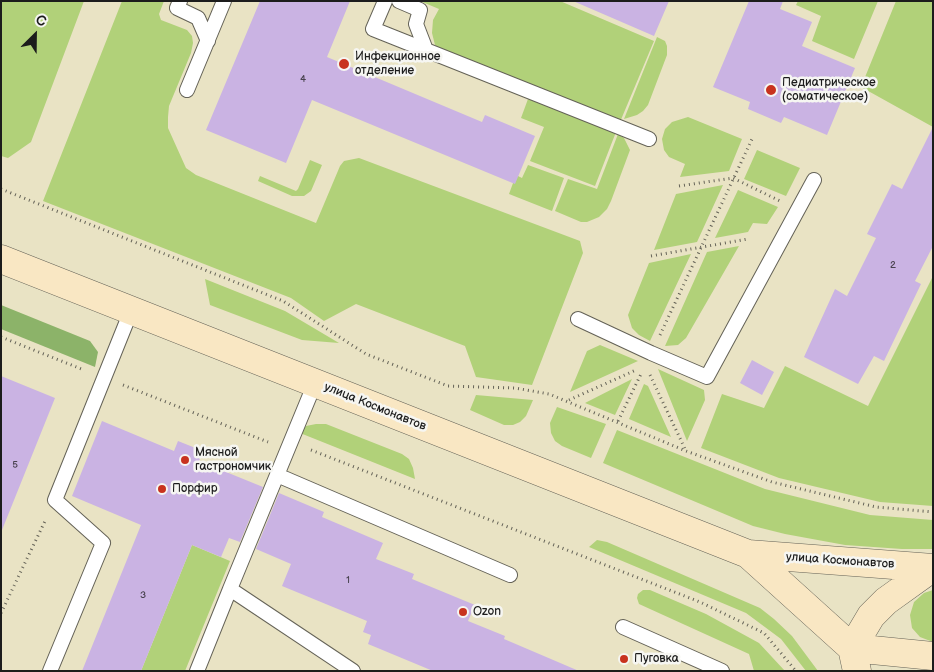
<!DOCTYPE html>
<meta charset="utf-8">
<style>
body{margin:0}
#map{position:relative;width:934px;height:672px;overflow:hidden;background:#e9e3c4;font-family:"Balsamiq Sans",sans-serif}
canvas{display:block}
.frame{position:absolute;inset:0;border:2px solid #1c1c1c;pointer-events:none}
.north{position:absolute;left:10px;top:10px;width:50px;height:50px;-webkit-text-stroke:4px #f6f6f2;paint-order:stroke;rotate:23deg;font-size:14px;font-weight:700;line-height:20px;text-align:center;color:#1c1c1c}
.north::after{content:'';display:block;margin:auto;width:18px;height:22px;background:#1c1c1c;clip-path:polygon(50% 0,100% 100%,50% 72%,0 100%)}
</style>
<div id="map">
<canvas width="934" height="672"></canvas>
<div class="frame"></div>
<div class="north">С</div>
</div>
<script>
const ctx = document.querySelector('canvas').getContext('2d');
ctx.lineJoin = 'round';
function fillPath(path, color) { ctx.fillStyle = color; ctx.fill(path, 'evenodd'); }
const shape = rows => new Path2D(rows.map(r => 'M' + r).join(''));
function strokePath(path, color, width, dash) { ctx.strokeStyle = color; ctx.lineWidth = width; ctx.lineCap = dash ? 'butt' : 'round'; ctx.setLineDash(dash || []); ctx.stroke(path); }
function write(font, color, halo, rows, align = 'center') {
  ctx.font = font + ' "Balsamiq Sans",sans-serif'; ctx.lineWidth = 5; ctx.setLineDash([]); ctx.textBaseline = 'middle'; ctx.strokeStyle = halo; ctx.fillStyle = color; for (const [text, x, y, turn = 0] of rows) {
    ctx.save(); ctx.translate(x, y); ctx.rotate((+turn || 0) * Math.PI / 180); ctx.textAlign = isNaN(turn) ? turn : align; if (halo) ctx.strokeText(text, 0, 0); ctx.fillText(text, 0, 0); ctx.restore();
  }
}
fillPath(shape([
 [1,1,84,1,31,142,8,158,1,156],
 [122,1,164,1,159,14,161,20,187,30,192,36,193,43,191,53,169,106,168,117,168,128,186,168,196,175,316,223,340,166,344,161,359,158,580,241,583,253,532,385,476,377,465,346,356,304,324,321,291,298,43,201],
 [420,1,560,1,654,41,620,122,446,54,435,45,432,33,433,20,439,9],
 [798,1,878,1,854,59,812,41,821,16,796,5],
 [896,1,933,1,933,127,861,87],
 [657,37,665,41,667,46,667,55,648,105,643,111,637,115,624,119],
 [528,99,616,132,595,186,530,161,544,127,521,118],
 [688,117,742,139,729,171,680,177,685,164,669,157,664,150,662,139,665,129,672,122],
 [618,134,624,138,630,150,611,201,607,209,599,217,587,222,581,222,555,211,568,179,597,189],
 [757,150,800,168,786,196,744,179],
 [310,160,322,165,311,191,304,196,292,196,258,181,260,176,296,191,298,189],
 [528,165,564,178,552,211,509,194,516,175,522,178],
 [723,185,697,242,654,250,676,194],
 [738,190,778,207,767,224,753,223,748,232,715,238],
 [739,246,686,338,678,345,665,346,707,252],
 [691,254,650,341,639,335,632,328,628,315,649,263],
 [933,276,933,506,880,502,779,478,701,448,722,394,764,408,785,366,868,406],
 [205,279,285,311,339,343,302,340,210,305],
 [600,345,638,361,570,392,587,351],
 [658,369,704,390,705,400,687,441],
 [632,379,615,415,585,403],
 [644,384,648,386,671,437,629,419],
 [476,395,533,400,526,416,520,422,513,425,504,425,470,410],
 [557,407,606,424,591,458,562,446,555,441,551,433,550,423],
 [316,424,326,424,402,454,409,459,413,468,415,479,300,433,306,426],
 [617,430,765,489,870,515,933,520,933,549,902,549,845,545,785,534,753,526,603,463],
 [597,540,607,542,760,608,774,619,792,636,818,671,806,671,781,639,746,613,589,547],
 [192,545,230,561,185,671,141,671],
 [643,590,650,590,706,614,759,643,785,671,754,671,749,654,639,604,637,598,638,594],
 [933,590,933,642,920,637,912,628,910,615,914,602,924,593]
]), '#b1d179');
fillPath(shape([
 [1,305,90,341,98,352,95,367,1,329]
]), '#8cb369');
fillPath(shape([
 [260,1,350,1,327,57,482,122,485,115,535,136,515,184,312,100,286,163,206,130],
 [573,1,669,1,654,36],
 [749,1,783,1,780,9,812,22,802,46,855,68,827,135,784,117,781,123,748,109,750,102,713,87],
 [933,127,933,246,915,281,921,284,884,361,874,356,858,384,804,357,835,289,847,296,876,238,867,234,892,184,902,189],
 [752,360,774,372,762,395,740,383],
 [1,376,55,398,2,530,1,529],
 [102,421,174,451,178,441,203,451,199,461,263,487,240,542,229,538,221,557,192,545,141,671,82,671,141,525,72,496],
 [279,493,324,512,322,517,383,543,376,559,414,574,412,579,475,605,468,621,505,636,504,639,579,671,433,671,368,644,371,635,363,632,367,621,282,586,291,564,256,549]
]), '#cab3e3');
const service = shape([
 [180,1,177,8,198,18,208,41],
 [385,1,373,29,649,139],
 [399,1,420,10,416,24,426,50],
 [187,90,224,1],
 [578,319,651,353,707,377,814,180],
 [315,383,230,589,353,671],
 [277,475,510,575],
 [623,627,722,671],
 [50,671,103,543,55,500,131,311],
 [197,671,230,589]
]);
const secondary = shape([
 [1,259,748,554,933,568],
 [748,554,852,648,857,671],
 [852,648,871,616,886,601,932,568],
 [852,648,933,656]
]);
strokePath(service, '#646257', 16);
strokePath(secondary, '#646257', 29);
strokePath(shape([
 [679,186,733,178,780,201],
 [1,189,283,301,366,354,448,386,515,388,549,394,686,451,772,482,876,507,933,512],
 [651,256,748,239],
 [660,335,753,137],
 [1,337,84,370],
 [650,375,686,451],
 [123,385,268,442],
 [569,400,636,370],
 [618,421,642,372],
 [311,450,700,602,764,633,796,671],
 [1,613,46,519]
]), '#646257', 3, [1, 4]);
strokePath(service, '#fff', 14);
strokePath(secondary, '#f9e7c3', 28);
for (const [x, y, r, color] of [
 [344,64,6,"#c8321e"],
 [771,90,6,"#c8321e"],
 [185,460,5,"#c8321e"],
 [162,489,5,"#c8321e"],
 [463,612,5,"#c8321e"],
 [624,659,5,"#c8321e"]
]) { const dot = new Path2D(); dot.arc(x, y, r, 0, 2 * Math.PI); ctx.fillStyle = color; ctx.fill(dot); strokePath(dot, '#f6f6f2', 2); }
write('10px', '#48424e', null, [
 ["4",303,79],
 ["2",893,265],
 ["5",15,465],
 ["1",348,580],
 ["3",143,595]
]);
write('12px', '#1c1c1c', '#f6f6f2', [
 ["Инфекционное",355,57],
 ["отделение",355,71],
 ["Педиатрическое",782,83],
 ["(соматическое)",782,97],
 ["Мясной",195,453],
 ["гастрономчик",195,467],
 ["Порфир",172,489],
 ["Ozon",473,612],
 ["Пуговка",634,659]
], 'left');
write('12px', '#1c1c1c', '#f6f6f2', [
 ["улица Космонавтов",375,407,22],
 ["улица Космонавтов",840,561,4]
]);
</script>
